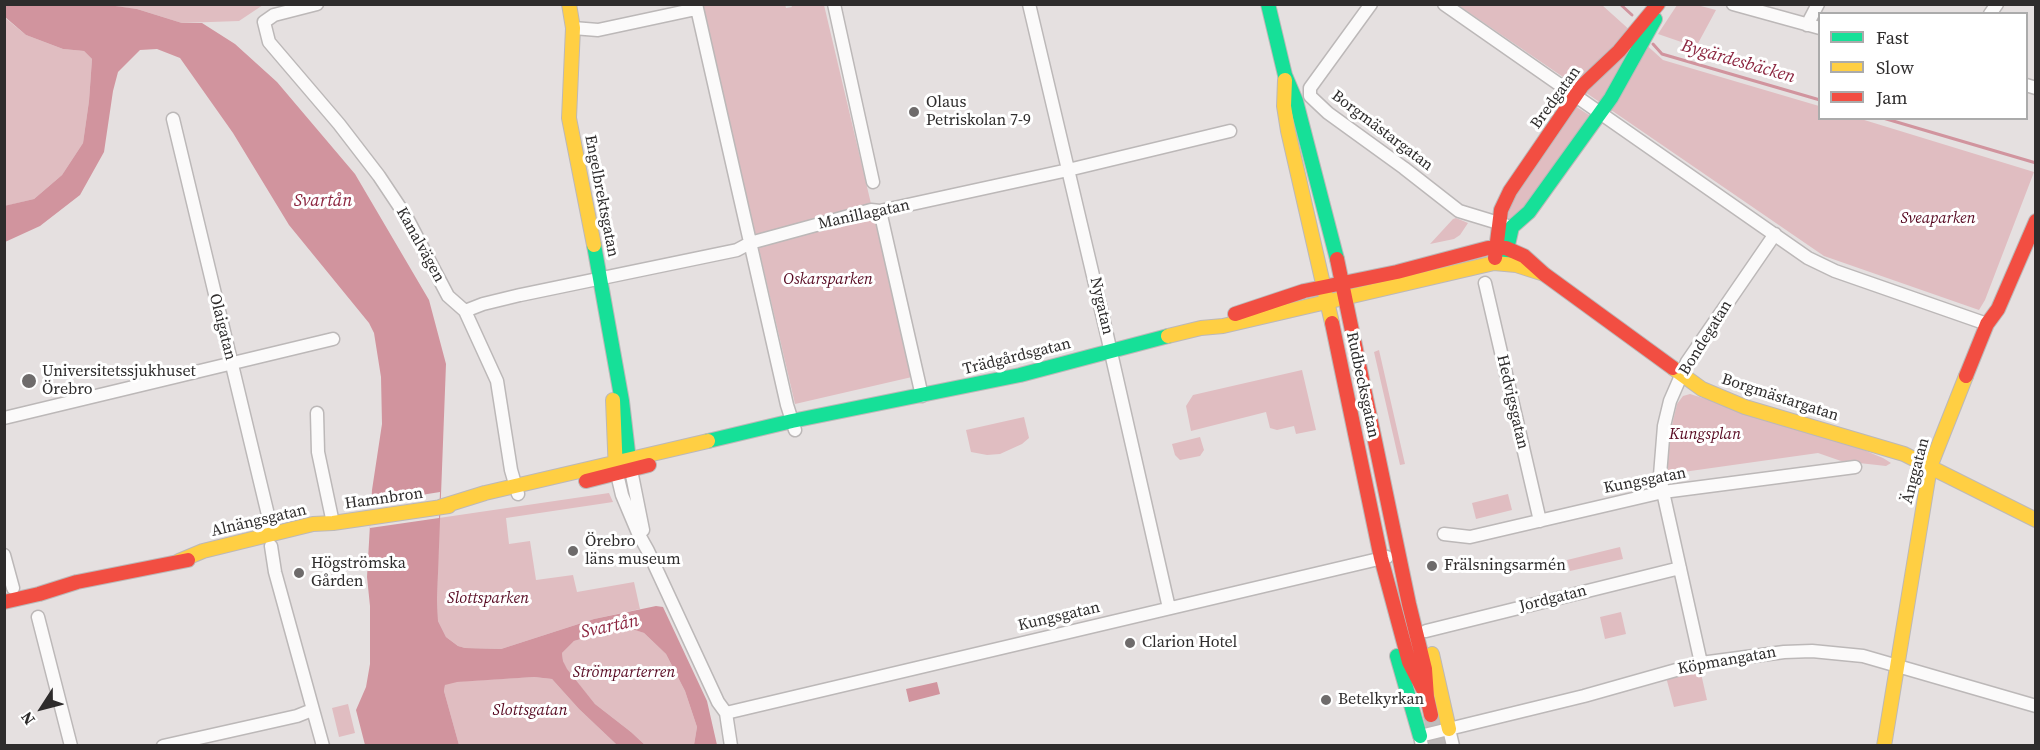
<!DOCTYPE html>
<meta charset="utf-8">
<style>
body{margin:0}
#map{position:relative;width:2040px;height:750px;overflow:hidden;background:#e5e0e0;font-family:"Source Serif 4",serif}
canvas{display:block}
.frame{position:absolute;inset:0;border:6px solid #2e2c2c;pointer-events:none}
.legend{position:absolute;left:1818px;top:12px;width:210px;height:108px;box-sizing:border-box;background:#fff;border:2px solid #ababab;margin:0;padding:8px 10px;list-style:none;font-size:18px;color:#2e2c2c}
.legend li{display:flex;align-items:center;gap:12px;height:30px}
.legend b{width:30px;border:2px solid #ababab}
.north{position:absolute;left:12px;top:678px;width:60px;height:60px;-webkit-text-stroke:4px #fff;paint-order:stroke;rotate:234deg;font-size:16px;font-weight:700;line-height:24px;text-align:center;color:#2e2c2c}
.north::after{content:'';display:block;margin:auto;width:21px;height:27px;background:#2e2c2c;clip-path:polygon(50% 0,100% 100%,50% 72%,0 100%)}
</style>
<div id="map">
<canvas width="2040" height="750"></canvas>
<div class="frame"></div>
<ul class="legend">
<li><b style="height:8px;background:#16e098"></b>Fast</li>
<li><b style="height:8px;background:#ffcf43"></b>Slow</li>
<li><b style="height:8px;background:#f24e42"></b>Jam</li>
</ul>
<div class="north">N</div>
</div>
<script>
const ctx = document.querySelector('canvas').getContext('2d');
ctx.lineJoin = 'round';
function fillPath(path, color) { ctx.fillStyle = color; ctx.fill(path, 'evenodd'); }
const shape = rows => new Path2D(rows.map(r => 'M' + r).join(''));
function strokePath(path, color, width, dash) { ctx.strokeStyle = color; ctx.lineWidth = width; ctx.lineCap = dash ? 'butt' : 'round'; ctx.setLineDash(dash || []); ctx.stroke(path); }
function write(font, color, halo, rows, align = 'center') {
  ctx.font = font + ' "Source Serif 4",serif'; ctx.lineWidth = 6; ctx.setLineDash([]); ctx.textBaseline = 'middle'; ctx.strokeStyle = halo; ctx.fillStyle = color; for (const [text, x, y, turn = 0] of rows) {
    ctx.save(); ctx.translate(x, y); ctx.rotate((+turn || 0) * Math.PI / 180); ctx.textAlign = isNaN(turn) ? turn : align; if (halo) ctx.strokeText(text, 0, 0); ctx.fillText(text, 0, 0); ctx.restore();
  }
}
fillPath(shape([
 [785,4,786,8,792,7,791,5,824,5,912,377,795,404,702,5],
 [101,5,263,5,239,21,182,23,137,9],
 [1458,5,1602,5,1663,60,1819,106,1820,118,1861,119,2034,172,1985,300,1979,310,1824,256],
 [1677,5,1697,5,1716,10,1696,47,1658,34],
 [4,17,26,35,63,49,84,51,92,59,89,101,83,143,62,175,34,199,5,206],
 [1575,106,1589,115,1529,206,1508,220,1509,202],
 [1456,218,1468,223,1460,235,1454,239,1430,244,1453,219],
 [1379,350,1405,464,1400,465,1374,352],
 [1302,370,1316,430,1296,434,1294,426,1277,430,1270,428,1266,412,1191,431,1186,406,1193,395],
 [1690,394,1854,446,1883,458,1891,463,1886,466,1841,461,1818,453,1669,474,1667,470,1669,438,1677,404,1683,396],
 [1024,417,1029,438,1022,444,1000,454,987,455,971,452,966,430],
 [1200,437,1204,450,1200,456,1180,460,1175,455,1172,444],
 [609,493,613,502,506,518,509,544,530,541,536,580,573,575,577,592,634,582,640,609,594,619,501,649,465,648,458,646,446,637,438,621,437,599,439,518],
 [1508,494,1512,510,1476,519,1472,503],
 [1620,547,1623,559,1570,571,1567,560],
 [1621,612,1626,634,1605,639,1600,617],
 [630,628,644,633,666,654,685,691,697,727,694,745,645,745,631,732,595,704,566,669,563,661,562,653,574,641,611,630],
 [1700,669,1707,700,1674,707,1666,677],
 [534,677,552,679,579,709,617,745,459,745,444,691,445,685,449,682],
 [348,704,355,733,339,737,332,708]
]), '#e0bdc1');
fillPath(shape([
 [101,4,137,9,182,23,202,23,235,44,277,82,355,174,429,300,446,364,437,599,438,621,446,637,458,646,465,648,501,649,594,619,656,606,663,607,707,701,717,745,694,745,697,727,685,691,666,654,644,633,629,628,611,630,574,641,562,653,563,661,567,669,595,704,631,732,645,745,617,745,579,709,552,679,534,677,457,682,445,685,444,691,459,745,365,745,356,710,366,687,370,664,370,606,367,577,372,490,382,424,381,377,374,333,369,323,289,225,233,133,180,58,157,49,140,50,118,72,113,91,104,152,80,195,40,226,5,242,4,206,34,199,62,175,83,143,89,101,92,59,84,51,63,49,26,35,5,17,5,5],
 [937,682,940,694,909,702,906,689]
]), '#d1949e');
fillPath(shape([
 [440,492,439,518,370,528,371,503]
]), '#e5e0e0');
strokePath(shape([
 [1620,4,1632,15],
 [1653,44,1662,54,1820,100],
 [1883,118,2036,163]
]), '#d1949e', 3);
strokePath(shape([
 [1431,715,1438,746]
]), '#c0bcbc', 16, [16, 8]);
const street = shape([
 [317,4,274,15,264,22,269,42,339,124,379,176,407,218,448,296,465,311,497,381,511,470,518,494],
 [696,4,787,405,795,430],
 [834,4,873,182],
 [1029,4,1107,335,1169,608],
 [1371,4,1310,88,1310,96,1328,113,1404,168,1459,211,1505,225],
 [1444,4,1808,258,1835,271,1987,324],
 [1733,4,1820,28],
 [1990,14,1997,4],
 [1807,25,1818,4],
 [573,28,598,30,696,9],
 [2026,85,2036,88],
 [173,119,269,519,270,535],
 [880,211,922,396],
 [1485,283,1540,521],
 [465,311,483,304,520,295,737,250,750,243,871,210,880,211,1068,170,1230,131],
 [317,413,318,452,333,523],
 [4,418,333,339],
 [631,470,643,530],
 [617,474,622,495,638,533,648,551,718,702,726,713,731,746],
 [1444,534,1470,537,1663,492,1855,467],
 [271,546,275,572,323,746],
 [4,555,13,588],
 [38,617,71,746],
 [1426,631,1680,568],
 [1701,663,1663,492,1660,475,1664,426,1670,401,1687,362,1775,234],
 [726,713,1387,557],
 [1449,729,1453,746],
 [163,746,297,716,312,710],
 [1422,746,1420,736,1584,696,1701,663,1784,652,1812,651,1863,656,2036,706]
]);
const fast = shape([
 [1268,4,1285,75,1296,101,1337,259],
 [594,245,622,401,630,469],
 [1505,258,1512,227,1529,212,1611,98,1655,19],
 [708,441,792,421,1020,375,1168,336],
 [1397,656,1420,736]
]);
const slow = shape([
 [569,4,573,28,569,118,594,245],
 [1285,80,1284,106,1288,131,1332,323],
 [1168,336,1201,328,1223,326,1494,263,1516,265,1544,274],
 [1673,368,1702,389,1745,407,1904,454,2036,520],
 [613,400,616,473],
 [440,507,485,493,708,441],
 [179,561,203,551,313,524,333,523,449,506],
 [1432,654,1449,729],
 [1884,746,1930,467,1966,376]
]);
const jam = shape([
 [1495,258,1501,210,1510,191,1582,86,1619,51,1658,4],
 [1337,259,1409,604,1425,669,1427,697,1431,715],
 [1235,314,1304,291,1397,272,1488,248,1506,248,1524,256,1544,274,1673,368],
 [1332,323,1381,558,1409,662,1425,693],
 [1966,376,1987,324,1998,309,2036,221],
 [586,481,649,465],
 [4,602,39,594,77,582,188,560]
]);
strokePath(street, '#bcb8b8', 15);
strokePath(fast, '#bcb8b8', 16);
strokePath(slow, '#bcb8b8', 16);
strokePath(jam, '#bcb8b8', 16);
strokePath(street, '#fbfafa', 12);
strokePath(fast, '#16e098', 14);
strokePath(slow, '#ffcf43', 14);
strokePath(jam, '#f24e42', 14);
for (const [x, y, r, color] of [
 [914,112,6,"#6e6b6b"],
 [29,381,8,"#6e6b6b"],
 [573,551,6,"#6e6b6b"],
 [1432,566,6,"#6e6b6b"],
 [299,573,6,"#6e6b6b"],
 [1130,643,6,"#6e6b6b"],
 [1326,700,6,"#6e6b6b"]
]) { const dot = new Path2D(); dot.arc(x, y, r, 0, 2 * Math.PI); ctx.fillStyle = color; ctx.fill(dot); strokePath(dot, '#fff', 2); }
write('16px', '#2e2c2c', '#fff', [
 ["Bredgatan",1556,98,-54],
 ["Borgmästargatan",1382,131,37],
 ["Engelbrektsgatan",601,196,79],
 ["Manillagatan",864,215,-12],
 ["Kanalvägen",420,245,61],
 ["Nygatan",1101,306,77],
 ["Olaigatan",222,327,76],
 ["Bondegatan",1706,338,-58],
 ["Trädgårdsgatan",1017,357,-14],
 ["Rudbecksgatan",1362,385,78],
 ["Borgmästargatan",1780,398,18],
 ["Hedvigsgatan",1512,402,77],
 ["Änggatan",1916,471,-75],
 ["Kungsgatan",1645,481,-11],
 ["Hamnbron",384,499,-8],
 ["Alnängsgatan",259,521,-13],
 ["Jordgatan",1553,599,-14],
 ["Kungsgatan",1059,617,-13],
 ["Köpmangatan",1727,661,-10]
]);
write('16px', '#2e2c2c', '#fff', [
 ["Olaus",926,103],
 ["Petriskolan 7-9",926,121],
 ["Universitetssjukhuset",42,372],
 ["Örebro",42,390],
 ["Örebro",585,542],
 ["läns museum",585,560],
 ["Högströmska",311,564],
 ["Gården",311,582],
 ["Frälsningsarmén",1444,566],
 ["Clarion Hotel",1142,643],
 ["Betelkyrkan",1338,700]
], 'left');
write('italic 16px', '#580a22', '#fff', [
 ["Sveaparken",1938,219],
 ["Oskarsparken",828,280],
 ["Kungsplan",1705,435],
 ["Slottsparken",488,599],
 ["Strömparterren",624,673],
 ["Slottsgatan",530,711]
]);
write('italic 18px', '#8c2640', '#fff', [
 ["Bygärdesbäcken",1738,62,16],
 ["Svartån",323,201],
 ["Svartån",610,627,-12]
]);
</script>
